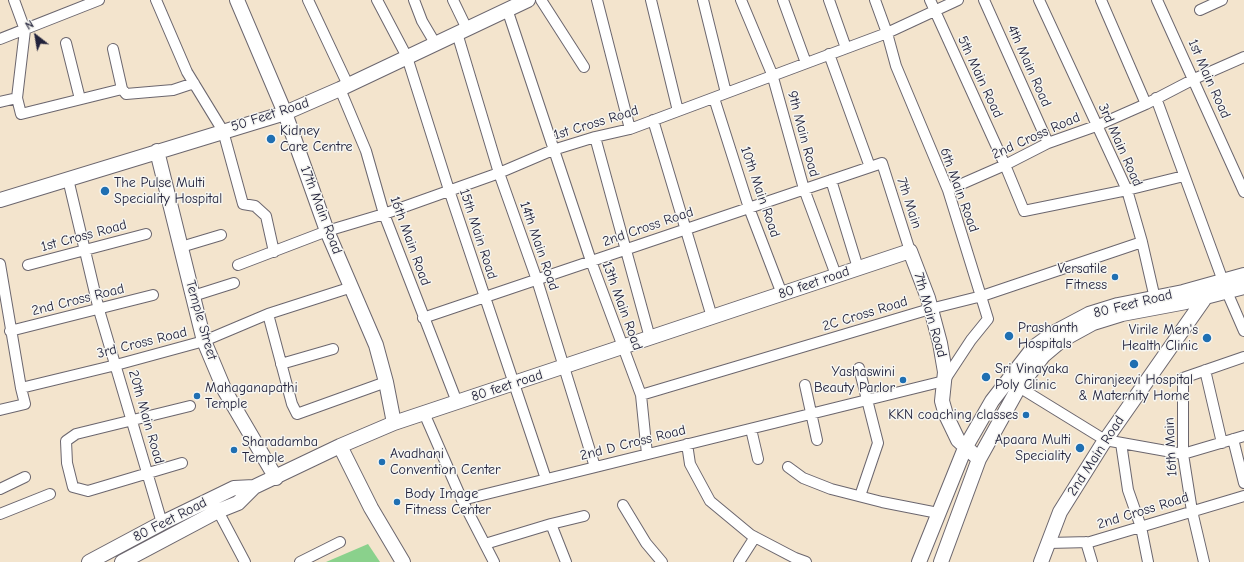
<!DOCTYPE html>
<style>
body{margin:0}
#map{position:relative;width:1244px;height:562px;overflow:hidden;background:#f3e4cd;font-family:"Comic Neue",sans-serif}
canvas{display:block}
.north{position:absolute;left:16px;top:16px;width:40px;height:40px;-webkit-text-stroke:3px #f6f6f2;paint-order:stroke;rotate:329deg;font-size:11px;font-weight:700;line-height:16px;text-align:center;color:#22223b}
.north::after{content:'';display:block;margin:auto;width:14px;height:18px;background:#22223b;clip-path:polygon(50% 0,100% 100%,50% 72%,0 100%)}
</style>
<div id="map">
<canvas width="1244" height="562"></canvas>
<div class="north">N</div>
</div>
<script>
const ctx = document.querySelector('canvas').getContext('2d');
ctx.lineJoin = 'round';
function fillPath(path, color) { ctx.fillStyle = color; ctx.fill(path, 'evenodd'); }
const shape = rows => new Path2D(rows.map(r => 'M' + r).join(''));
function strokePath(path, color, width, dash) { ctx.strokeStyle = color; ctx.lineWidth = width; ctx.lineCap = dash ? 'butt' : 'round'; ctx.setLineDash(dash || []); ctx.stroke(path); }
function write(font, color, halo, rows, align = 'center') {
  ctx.font = font + ' "Comic Neue",sans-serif'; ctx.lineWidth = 3; ctx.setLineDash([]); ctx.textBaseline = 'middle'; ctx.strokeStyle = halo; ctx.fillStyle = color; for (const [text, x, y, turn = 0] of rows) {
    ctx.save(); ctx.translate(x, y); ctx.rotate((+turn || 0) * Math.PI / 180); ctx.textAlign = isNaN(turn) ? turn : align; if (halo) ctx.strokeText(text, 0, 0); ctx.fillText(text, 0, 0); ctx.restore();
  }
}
fillPath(shape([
 [368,544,380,562,326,562]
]), '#8ad18c');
const street = shape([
 [14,0,25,30,17,98,21,114,122,89],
 [156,0,187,72,223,131,243,204,255,206,266,216,274,252],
 [308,0,348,85],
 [377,0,407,57,449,190,546,479],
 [414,0,422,21,435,43],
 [453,0,467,29],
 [541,0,584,67],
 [597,0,630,129],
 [651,0,678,111],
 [703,0,726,93],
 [741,0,772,74,804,189,836,275],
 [783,0,806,63],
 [829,0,846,48],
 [930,0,1005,165,1024,211,1127,190,1184,176],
 [984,0,1048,143],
 [1039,0,1127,190,1142,242,1156,303],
 [1101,0,1146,104],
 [1157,0,1244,192],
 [507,9,591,261,641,395,647,454],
 [1200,10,1222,0],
 [457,33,499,173,537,280,595,467],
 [0,39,99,0],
 [66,43,80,99],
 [113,49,122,89,126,94,173,90,194,83],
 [829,54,870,167],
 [340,89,366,151,384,214,457,402],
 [714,98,749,208,782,294],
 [1156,98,1223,281],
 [0,102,17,98],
 [653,120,712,317],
 [595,137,650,338],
 [68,179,99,310,162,523],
 [831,180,858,268],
 [948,190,1005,165,1048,143,1096,126,1146,104,1194,79,1244,57],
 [181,247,221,235],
 [0,264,21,388],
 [28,265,146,234],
 [238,265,327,231,384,214,499,173,553,150,595,137,630,129,887,33,958,0],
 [1227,292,1244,331],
 [193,296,234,283],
 [268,314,292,404,297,414,386,382],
 [423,318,882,163,910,251],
 [10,331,153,295],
 [281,364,333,349],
 [859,368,878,443,860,496],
 [1205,370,1222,443],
 [1014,384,1105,440,1183,454,1244,436],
 [805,385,817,440],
 [641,395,930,309,982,296,1142,242],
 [0,410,25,404,21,388,116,365,204,341,268,314,352,287],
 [424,413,462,500,494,562],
 [751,429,758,459],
 [1233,439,1244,483],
 [1121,443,1128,490,1141,527,1148,562],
 [687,444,690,464,710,501,751,535,795,558,806,562],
 [182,463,88,491,73,487,67,463,66,441,76,434,190,406],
 [788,467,803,478,831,489,882,502,938,513],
 [0,489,25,477],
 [462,500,944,381,971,340,988,319,948,190,896,66,887,33,875,0],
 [623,505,646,543,662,562],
 [218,511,245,562],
 [0,514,50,494],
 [551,524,584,516],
 [1086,542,1092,562],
 [1048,543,1090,542,1244,496],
 [485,544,551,524,566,562],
 [300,562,340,542],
 [739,562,755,537],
 [1204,562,1192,511,1183,454,1183,378,1244,357]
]);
const secondary = shape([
 [237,0,285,113,327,231,376,345,386,382,394,423],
 [157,151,204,341,225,391,276,478],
 [0,200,285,113,340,89,528,0],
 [340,446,371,508,403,562],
 [89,562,162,523,234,488,254,487],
 [122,562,218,511,238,503,254,487,340,446,394,423,910,251,928,298,940,343,945,372,942,401,946,415,958,440,979,459],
 [919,562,965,448,992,401,1034,347,1055,332,1089,314,1118,305,1183,292,1244,275],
 [941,562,979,459,1019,387,1043,356,1062,340,1093,323,1122,314,1186,302,1244,287],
 [1041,562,1060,512,1102,445,1205,298]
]);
strokePath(street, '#6b666e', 12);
strokePath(secondary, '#6b666e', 16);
strokePath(street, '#fff', 10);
strokePath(secondary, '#fff', 14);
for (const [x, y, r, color] of [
 [271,139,5,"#1f6fb2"],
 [105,191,5,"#1f6fb2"],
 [1115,277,4,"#1f6fb2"],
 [1009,336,5,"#1f6fb2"],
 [1207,338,5,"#1f6fb2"],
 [1134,364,5,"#1f6fb2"],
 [986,377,5,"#1f6fb2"],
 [903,380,4,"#1f6fb2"],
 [197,396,4,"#1f6fb2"],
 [1026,415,4,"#1f6fb2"],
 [1080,448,5,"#1f6fb2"],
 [234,450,4,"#1f6fb2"],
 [382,462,4,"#1f6fb2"],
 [397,502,4,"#1f6fb2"]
]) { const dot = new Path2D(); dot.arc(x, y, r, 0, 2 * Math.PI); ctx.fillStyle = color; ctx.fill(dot); strokePath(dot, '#f6f6f2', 1.5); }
write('14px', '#22223b', '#f6f6f2', [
 ["4th Main Road",1029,66,66],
 ["5th Main Road",980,77,65],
 ["1st Main Road",1209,79,66],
 ["50 Feet Road",270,115,-18],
 ["1st Cross Road",596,123,-17],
 ["9th Main Road",803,134,75],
 ["2nd Cross Road",1036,136,-24],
 ["3rd Main Road",1120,145,66],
 ["6th Main Road",959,190,70],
 ["10th Main Road",760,192,71],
 ["7th Main",909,203,72],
 ["17th Main Road",321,210,69],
 ["2nd Cross Road",648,227,-19],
 ["15th Main Road",478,234,72],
 ["1st Cross Road",84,236,-15],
 ["16th Main Road",410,241,70],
 ["14th Main Road",539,246,71],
 ["80 feet road",814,283,-19],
 ["2nd Cross Road",78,300,-14],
 ["80 Feet Road",1133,304,-14],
 ["13th Main Road",622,306,70],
 ["2C Cross Road",865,314,-17],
 ["7th Main Road",930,315,74],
 ["Temple Street",201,320,74],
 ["3rd Cross Road",142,343,-14],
 ["80 feet road",507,386,-18],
 ["20th Main Road",146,417,74],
 ["2nd D Cross Road",633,443,-14],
 ["16th Main",1171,447,-93],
 ["2nd Main Road",1096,456,-57],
 ["2nd Cross Road",1143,511,-17],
 ["80 Feet Road",170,520,-27]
]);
write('14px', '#22223b', '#f6f6f2', [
 ["Kidney",280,131],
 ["Care Centre",280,147],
 ["The Pulse Multi",114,183],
 ["Speciality Hospital",114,199],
 ["Versatile",1107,269,"right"],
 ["Fitness",1107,285,"right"],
 ["Prashanth",1018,328],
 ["Hospitals",1018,344],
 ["Virile Men's",1198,330,"right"],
 ["Health Clinic",1198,346,"right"],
 ["Sri Vinayaka",995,369],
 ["Poly Clinic",995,385],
 ["Yashaswini",895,372,"right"],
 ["Beauty Parlor",895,388,"right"],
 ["Chiranjeevi Hospital",1134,380,"center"],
 ["& Maternity Home",1134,396,"center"],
 ["Mahaganapathi",205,388],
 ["Temple",205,404],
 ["KKN coaching classes",1018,415,"right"],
 ["Apaara Multi",1071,440,"right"],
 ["Speciality",1071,456,"right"],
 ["Sharadamba",242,442],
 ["Temple",242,458],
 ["Avadhani",390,454],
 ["Convention Center",390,470],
 ["Body Image",405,494],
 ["Fitness Center",405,510]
], 'left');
</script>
